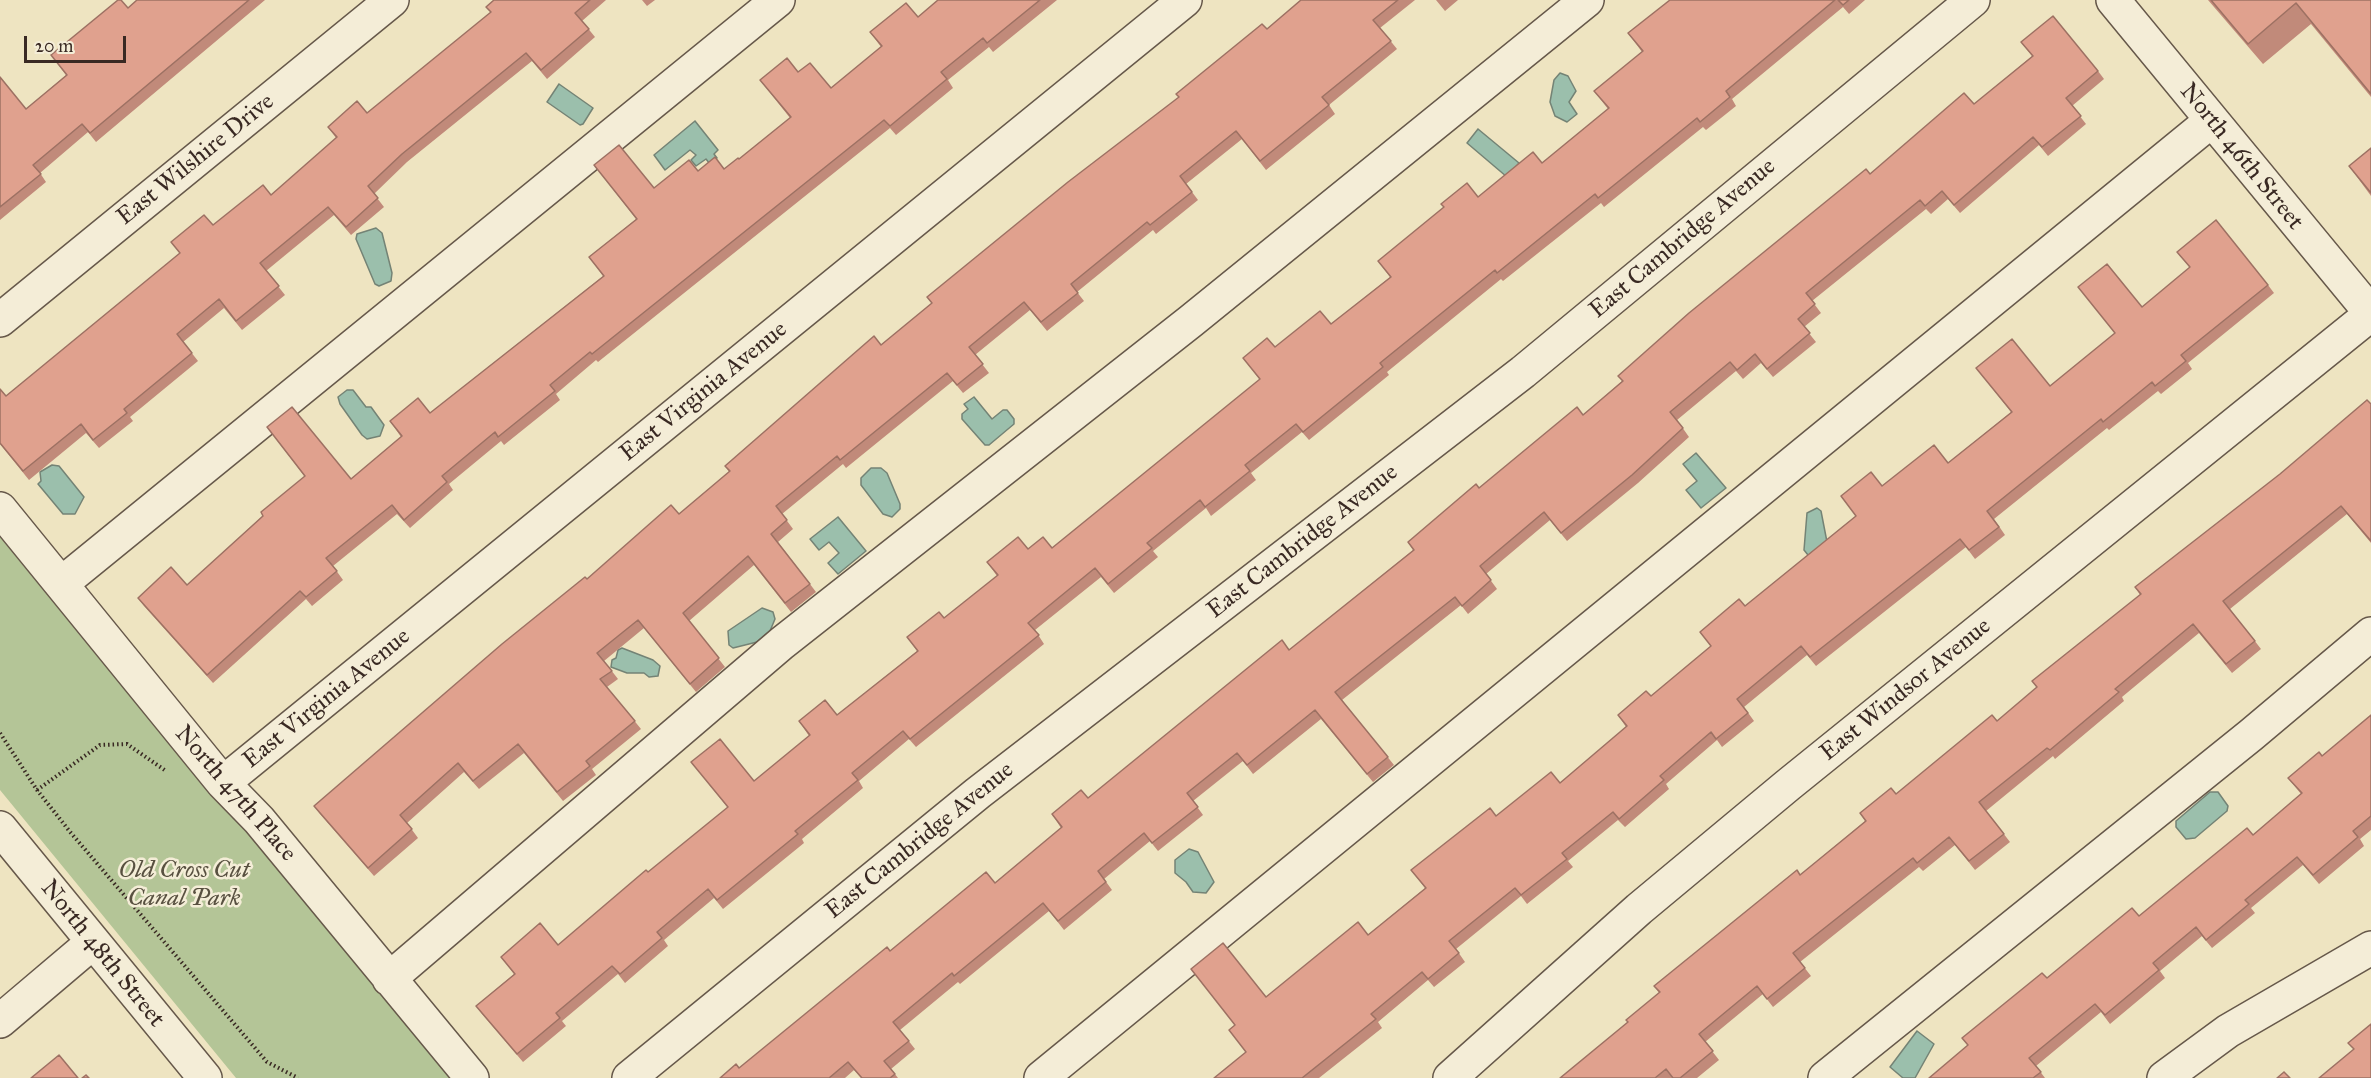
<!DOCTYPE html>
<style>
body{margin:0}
#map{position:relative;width:2371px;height:1078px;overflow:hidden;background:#eee4c1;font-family:"IM FELL Great Primer",serif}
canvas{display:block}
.scale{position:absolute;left:24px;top:36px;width:102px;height:27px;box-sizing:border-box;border:3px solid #392923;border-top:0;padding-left:8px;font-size:18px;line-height:21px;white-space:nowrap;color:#392923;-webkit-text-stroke:4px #f4edd7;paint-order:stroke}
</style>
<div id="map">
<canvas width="2371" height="1078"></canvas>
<div class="scale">20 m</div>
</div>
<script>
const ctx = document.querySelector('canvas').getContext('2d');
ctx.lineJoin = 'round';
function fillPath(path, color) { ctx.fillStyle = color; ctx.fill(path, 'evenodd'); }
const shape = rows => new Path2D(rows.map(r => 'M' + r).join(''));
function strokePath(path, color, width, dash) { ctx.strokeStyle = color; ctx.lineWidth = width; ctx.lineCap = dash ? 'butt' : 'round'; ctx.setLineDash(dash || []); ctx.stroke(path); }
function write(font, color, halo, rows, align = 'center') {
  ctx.font = font + ' "IM FELL Great Primer",serif'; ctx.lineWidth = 5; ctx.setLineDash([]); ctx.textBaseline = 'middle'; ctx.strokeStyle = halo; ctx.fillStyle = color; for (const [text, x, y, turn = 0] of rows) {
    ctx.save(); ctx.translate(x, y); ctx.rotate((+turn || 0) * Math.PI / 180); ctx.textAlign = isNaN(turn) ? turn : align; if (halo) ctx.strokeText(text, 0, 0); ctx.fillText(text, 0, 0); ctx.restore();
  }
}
fillPath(shape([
 [0,537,213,798,245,828,451,1078,236,1078,0,790]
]), '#b4c597');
const water = shape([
 [1560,73,1568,76,1576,91,1569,102,1577,114,1567,122,1555,116,1550,102,1554,80,1560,73],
 [559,84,593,108,583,124,580,125,547,102,559,84],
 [695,121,718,150,714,154,717,158,710,164,706,159,696,166,691,160,696,155,690,150,665,170,654,155,695,121],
 [1478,129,1519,163,1507,177,1467,143,1478,129],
 [376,228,382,233,392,273,391,281,379,286,375,284,356,239,357,234,376,228],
 [347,390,353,390,366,407,371,407,384,425,380,436,367,439,362,435,340,404,338,397,347,390],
 [974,397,992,419,1003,410,1007,410,1014,419,1014,424,989,445,985,445,962,419,962,414,968,409,964,404,974,397],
 [1696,453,1726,488,1701,508,1686,490,1697,481,1683,464,1696,453],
 [52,465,59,466,84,497,75,514,63,514,38,484,41,481,40,472,52,465],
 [871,468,881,468,887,473,900,504,900,509,892,517,883,514,861,485,861,478,871,468],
 [1817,508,1821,511,1827,542,1812,560,1804,550,1807,513,1817,508],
 [838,517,866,551,838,574,828,563,839,553,829,542,819,550,810,539,838,517],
 [762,608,773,612,775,619,770,631,757,642,733,648,729,645,728,631,762,608],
 [622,648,653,660,660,666,658,676,649,677,644,673,627,673,611,667,612,660,616,658,618,650,622,648],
 [2210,792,2218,792,2228,806,2227,811,2195,838,2186,839,2176,827,2176,821,2210,792],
 [1189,849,1198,852,1214,882,1206,893,1193,892,1186,882,1175,873,1175,860,1189,849],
 [1917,1031,1934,1044,1915,1078,1903,1078,1890,1067,1917,1031]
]);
fillPath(water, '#9bbfac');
strokePath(water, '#748375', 1.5);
const minor = shape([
 [2113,0,2371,313],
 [0,320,392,0],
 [0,509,223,783,259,820,472,1078],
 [61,584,778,0],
 [223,783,1185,0],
 [0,828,205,1078],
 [389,979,782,643,1191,321,1587,0],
 [0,1021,92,943],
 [629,1078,978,793,1523,372,1973,0],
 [1041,1078,2211,121],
 [1450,1078,1639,909,1788,785,2371,314],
 [1825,1078,2251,735,2371,634],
 [2164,1078,2228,1031,2371,948]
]);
strokePath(minor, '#66584a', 36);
strokePath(shape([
 [0,733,37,790,71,833,267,1062,298,1078],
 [37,790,100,745,127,744,166,771]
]), '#392923', 4, [1.5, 3]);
strokePath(minor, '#f4edd7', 33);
fillPath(shape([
 [137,0,265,0,96,142,88,132,40,173,46,182,0,220,0,77,26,109,66,75,51,55,128,8],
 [494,0,606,0,582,21,595,37,547,79,532,61,407,162,374,194,384,207,351,235,334,215,266,271,285,295,242,330,224,308,183,342,198,361,130,417,133,421,99,448,86,433,29,480,0,444,0,389,6,396,180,253,171,242,213,225,271,195,336,138,328,127,367,113,491,13,486,7],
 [642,0,655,0,647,6],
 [938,0,1057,0,993,52,989,47,948,80,953,88,896,135,890,128,598,362,596,360,556,394,560,400,504,445,501,441,449,484,453,490,410,528,397,514,333,566,343,580,312,606,306,599,213,683,144,606,138,598,187,585,305,477,267,427,351,479,401,437,390,421,430,413,603,276,589,257,636,219,594,165,654,188,698,171,724,169,739,159,790,118,760,80,798,72,831,88,881,47,870,32,918,17],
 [1301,0,1415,0,1380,28,1397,49,1329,105,1335,114,1266,170,1242,139,1186,184,1198,200,1156,234,1153,230,1077,292,1084,301,1047,331,1030,310,975,355,989,373,963,393,953,381,846,468,843,464,782,514,793,529,778,542,816,592,791,612,754,565,689,621,725,667,696,692,644,628,604,661,618,679,607,687,641,729,592,769,596,775,563,801,524,753,479,789,464,772,407,823,418,838,374,876,320,814,314,806,587,579,679,514,729,472,725,466,881,345,932,303,927,297,1267,29],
 [1436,0,1458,0,1445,11],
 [1670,0,1865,0,1849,14,1843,7,1732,99,1736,106,1706,130,1703,127,1604,207,1601,203,1503,281,1501,279,1387,372,1389,375,1309,440,1302,432,1251,473,1256,480,1211,516,1206,508,1153,551,1158,557,1114,593,1101,577,1035,630,1044,644,916,747,909,739,859,781,863,788,802,839,804,843,723,909,714,898,664,940,668,946,625,983,618,974,562,1021,566,1026,523,1062,482,1014,476,1006,514,974,501,957,558,945,728,808,691,762,754,781,809,736,799,721,837,715,917,651,907,637,944,618,997,576,987,562,1028,549,1052,548,1260,380,1243,358,1275,347,1331,324,1390,277,1378,261,1478,197,1542,163,1608,109,1594,91,1642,52,1628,33],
 [2208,0,2371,0,2371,97,2311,24,2263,64],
 [2021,42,2098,71,2104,79,2072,106,2086,124,2048,156,2039,145,1960,213,1948,199,1931,214,1926,209,1812,301,1821,313,1804,327,1816,342,1773,377,1761,363,1743,379,1736,371,1677,420,1689,437,1638,483,1567,541,1550,520,1486,574,1497,589,1468,614,1461,605,1342,700,1394,765,1373,782,1321,719,1253,774,1243,761,1193,801,1203,815,1158,851,1150,841,1104,879,1112,890,1064,930,1049,911,960,984,958,982,900,1030,915,1049,891,1069,898,1078,861,1078,854,1070,845,1078,720,1078,739,1068,890,951,995,883,1061,828,1052,814,1088,798,1289,650,1413,550,1408,542,1479,488,1583,415,1622,381,1618,376,1870,174,1974,104,2032,56],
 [2371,148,2371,196,2349,166],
 [2177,252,2268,285,2274,293,2188,363,2192,369,2161,394,2158,391,2109,430,2107,428,1994,519,2005,535,1975,559,1966,547,1816,666,1807,655,1744,707,1754,721,1722,747,1717,740,1666,784,1669,789,1625,827,1618,820,1568,861,1573,867,1527,904,1521,896,1456,949,1465,962,1434,987,1428,980,1378,1022,1382,1028,1319,1078,1214,1078,1246,1052,1229,1030,1235,1025,1191,969,1266,997,1368,935,1425,888,1411,870,1496,816,1560,783,1626,727,1618,715,1651,696,1711,646,1700,632,1745,606,1856,516,1841,496,1882,486,1948,463,2011,412,1976,368,2050,386,2115,333,2078,287,2142,307,2190,268],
 [2371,404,2371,543,2347,514,2230,609,2261,649,2232,673,2199,633,2122,697,2124,701,2055,759,2053,756,1986,811,2010,842,1975,870,1955,845,1923,871,1919,867,1800,962,1811,976,1773,1007,1763,994,1705,1042,1719,1060,1697,1078,1560,1078,1628,1022,1659,993,1654,986,1800,875,1865,821,1860,813,1896,794,1997,721,2037,688,2032,681,2140,595,2135,587],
 [2371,715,2371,830,2360,839,2364,846,2319,884,2303,865,2251,908,2255,913,2212,948,2202,936,2160,971,2165,978,2110,1024,2101,1012,2036,1066,2045,1078,1929,1078,1968,1046,1962,1038,2047,978,2139,916,2253,835,2301,794,2288,778,2322,756]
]), '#c18a7a');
const building = shape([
 [118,0,121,0,128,8,137,0,249,0,90,133,82,124,33,165,41,174,0,207,0,77,26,109,67,75,51,55,118,0],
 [494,0,590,0,575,13,589,29,541,70,526,53,402,154,368,186,378,198,346,227,328,207,260,263,279,286,236,321,219,299,177,334,192,353,124,409,127,413,93,440,81,424,23,471,0,443,0,389,6,396,180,253,171,242,204,215,213,225,263,185,271,195,337,137,328,127,357,101,367,113,491,12,486,7,494,0],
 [938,0,1040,0,987,43,983,38,941,72,947,79,890,126,884,120,592,354,590,352,550,385,555,391,498,437,495,432,442,476,447,482,404,520,392,505,326,558,337,571,306,597,300,591,207,675,138,598,171,567,187,585,263,516,261,512,305,476,267,427,292,407,351,479,402,436,390,421,418,398,430,413,604,276,589,257,637,219,594,165,619,145,654,188,689,160,698,171,715,157,724,169,738,158,739,159,791,117,760,80,787,58,798,72,810,63,831,88,882,46,870,32,906,3,918,17,938,0],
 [1301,0,1398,0,1373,20,1391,41,1322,97,1329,105,1260,161,1236,131,1180,176,1192,192,1150,225,1147,222,1071,284,1078,293,1041,322,1024,302,969,347,983,364,957,385,947,373,840,460,837,456,776,506,787,520,771,534,810,584,785,603,748,556,683,613,719,658,690,684,638,620,597,653,612,671,600,679,635,721,586,761,590,766,557,792,518,744,473,781,458,763,400,815,412,829,368,868,314,806,502,644,585,577,587,579,671,505,679,514,730,471,725,466,874,336,881,345,932,303,927,297,1068,182,1179,97,1176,94,1262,24,1267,29,1301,0],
 [1670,0,1835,0,1726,91,1730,97,1700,122,1697,118,1598,198,1595,194,1497,273,1495,270,1380,363,1383,367,1303,432,1296,424,1245,465,1250,471,1205,507,1200,500,1147,543,1152,548,1108,584,1095,568,1028,623,1039,635,910,739,903,731,852,773,858,780,795,831,798,834,717,900,708,889,657,932,662,938,620,974,612,966,556,1013,560,1018,517,1054,476,1006,515,974,501,957,540,923,558,945,646,870,648,872,728,807,691,762,720,739,754,781,810,735,799,721,825,700,837,715,918,651,907,637,939,612,944,618,998,575,987,562,1018,537,1028,549,1043,537,1052,548,1260,379,1243,358,1267,338,1275,347,1320,311,1331,324,1391,277,1378,261,1444,207,1441,204,1467,183,1478,197,1533,152,1542,163,1609,108,1594,91,1643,51,1628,33,1670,0],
 [1838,0,1849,0,1843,5,1838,0],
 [2211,0,2371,0,2371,94,2296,3,2248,44,2211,0],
 [2053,16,2098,71,2066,98,2081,116,2042,147,2033,137,1954,205,1942,191,1925,206,1920,200,1806,293,1815,304,1798,319,1810,333,1767,369,1755,354,1737,370,1730,362,1670,412,1683,428,1632,475,1561,533,1544,512,1480,566,1491,580,1462,606,1455,597,1335,692,1388,757,1367,774,1315,710,1247,765,1237,753,1187,793,1198,807,1152,843,1144,833,1098,871,1106,882,1058,921,1043,903,954,976,952,973,893,1022,909,1041,884,1061,895,1074,890,1078,862,1078,848,1062,829,1078,720,1078,736,1064,739,1068,887,947,890,951,986,872,995,883,1062,827,1052,814,1081,790,1088,798,1282,640,1289,650,1414,550,1408,542,1476,484,1479,488,1577,407,1583,415,1623,381,1618,376,1689,313,1866,169,1870,174,1964,93,1974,104,2033,56,2021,42,2053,16],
 [2371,148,2371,193,2349,166,2371,148],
 [2216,220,2268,285,2181,355,2186,361,2155,386,2152,382,2103,422,2101,419,1987,511,1999,527,1969,550,1960,539,1810,657,1801,646,1737,699,1748,713,1716,739,1711,732,1660,776,1664,780,1619,819,1613,812,1562,853,1567,859,1521,895,1515,888,1449,941,1459,953,1428,979,1422,972,1371,1014,1376,1019,1302,1078,1214,1078,1246,1052,1229,1030,1235,1025,1191,969,1223,943,1266,997,1358,922,1368,935,1426,888,1411,870,1490,808,1496,816,1551,772,1560,783,1627,726,1618,715,1646,691,1651,696,1711,646,1700,632,1739,599,1745,606,1856,516,1841,496,1871,472,1882,486,1934,445,1948,463,2012,412,1976,368,2012,339,2050,386,2115,333,2078,287,2107,264,2142,307,2190,267,2177,252,2216,220],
 [2367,400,2371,404,2371,541,2341,506,2223,601,2255,641,2226,664,2193,624,2115,689,2119,692,2050,750,2047,748,1979,802,2004,834,1969,861,1949,837,1917,863,1913,858,1793,953,1805,968,1767,999,1757,986,1699,1034,1713,1051,1680,1078,1673,1078,1666,1069,1655,1078,1560,1078,1628,1022,1626,1020,1660,992,1654,986,1797,870,1800,875,1866,821,1860,813,1891,788,1896,794,1992,715,1997,721,2037,687,2032,681,2141,594,2135,587,2280,474,2367,400],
 [2371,715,2371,816,2353,831,2358,837,2313,875,2297,857,2245,900,2249,904,2206,940,2196,927,2153,963,2159,970,2105,1015,2095,1004,2029,1058,2041,1072,2033,1078,1929,1078,1968,1045,1962,1038,2042,973,2047,978,2132,908,2139,916,2247,828,2253,835,2302,793,2288,778,2319,752,2322,756,2371,715],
 [2371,1024,2371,1078,2319,1078,2354,1049,2348,1043,2371,1024],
 [59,1055,78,1078,31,1078,59,1055],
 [2284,1072,2290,1078,2277,1078,2284,1072],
 [86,1075,89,1078,82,1078,86,1075]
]);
fillPath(building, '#e0a18e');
strokePath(building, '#9d7163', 1.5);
write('24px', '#392923', '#f4edd7', [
 ["North 46th Street",2241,157,51],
 ["East Wilshire Drive",196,160,-39],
 ["East Cambridge Avenue",1683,239,-40],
 ["East Virginia Avenue",704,392,-39],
 ["East Cambridge Avenue",1303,542,-38],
 ["East Windsor Avenue",1906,690,-39],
 ["East Virginia Avenue",327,699,-39],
 ["North 47th Place",235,794,49],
 ["East Cambridge Avenue",920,841,-39],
 ["North 48th Street",102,954,51]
]);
write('italic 24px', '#585040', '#f4edd7', [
 ["Old Cross Cut",184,871],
 ["Canal Park",184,899]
]);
</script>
